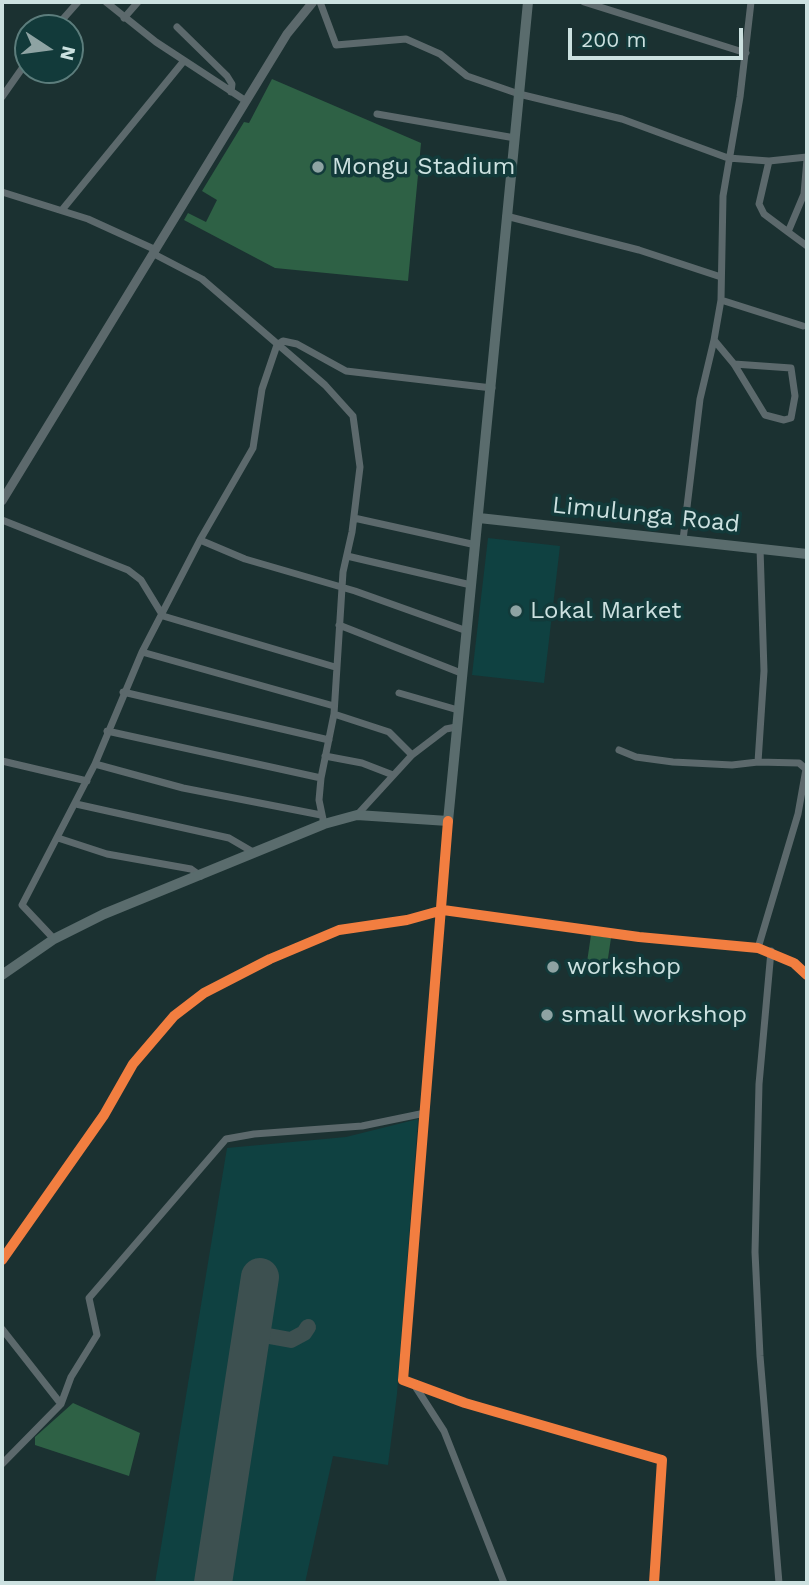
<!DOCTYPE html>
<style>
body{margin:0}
#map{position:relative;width:809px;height:1585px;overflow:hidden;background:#1b3131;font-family:"Work Sans",sans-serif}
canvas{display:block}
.frame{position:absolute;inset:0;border:4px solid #cce1e0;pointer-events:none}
.north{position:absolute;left:14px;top:14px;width:70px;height:70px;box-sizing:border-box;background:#123a3a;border:2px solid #5c7d7c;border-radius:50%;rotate:103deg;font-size:19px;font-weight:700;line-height:28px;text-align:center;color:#cce1e0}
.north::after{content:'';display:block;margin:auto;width:24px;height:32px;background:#8ea3a3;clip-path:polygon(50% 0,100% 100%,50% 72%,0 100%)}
.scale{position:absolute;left:568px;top:28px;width:175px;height:32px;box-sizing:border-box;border:4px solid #cce1e0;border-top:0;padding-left:9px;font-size:21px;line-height:24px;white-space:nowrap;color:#cce1e0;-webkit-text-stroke:5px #123a3a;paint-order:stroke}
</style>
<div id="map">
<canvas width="809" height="1585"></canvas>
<div class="frame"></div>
<div class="north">N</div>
<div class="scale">200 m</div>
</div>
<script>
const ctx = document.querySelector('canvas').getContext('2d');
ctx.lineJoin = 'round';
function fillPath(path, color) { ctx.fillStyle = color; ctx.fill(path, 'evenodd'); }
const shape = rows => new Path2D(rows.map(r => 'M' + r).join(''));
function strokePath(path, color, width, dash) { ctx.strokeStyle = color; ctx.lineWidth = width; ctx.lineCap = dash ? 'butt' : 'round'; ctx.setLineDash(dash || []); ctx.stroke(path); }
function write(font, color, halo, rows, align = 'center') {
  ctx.font = font + ' "Work Sans",sans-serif'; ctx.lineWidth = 7; ctx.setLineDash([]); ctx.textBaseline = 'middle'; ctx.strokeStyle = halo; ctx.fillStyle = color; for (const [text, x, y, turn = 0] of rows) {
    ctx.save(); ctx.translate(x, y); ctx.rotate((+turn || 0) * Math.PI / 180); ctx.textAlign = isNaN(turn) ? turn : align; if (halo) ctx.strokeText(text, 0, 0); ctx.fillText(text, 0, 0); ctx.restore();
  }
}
fillPath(shape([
 [488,538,560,546,544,683,472,675],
 [418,1119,397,1394,388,1465,333,1456,305,1583,155,1583,227,1148,346,1137]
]), '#0f4141');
fillPath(shape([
 [272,79,421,143,408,281,275,268,184,220,188,213,206,222,217,200,202,191,244,122,249,123],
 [591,935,611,938,607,965,587,962],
 [73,1403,140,1433,129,1476,35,1445,35,1437]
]), '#2e6145');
strokePath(shape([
 [252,1333,291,1340,304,1333,308,1327]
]), '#3d5050', 16);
strokePath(shape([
 [213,1583,260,1277]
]), '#3d5050', 38);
strokePath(shape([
 [106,2,156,42,246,101],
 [320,2,336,45,406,39,440,54,467,76,519,94,622,119,728,158,769,161,807,157],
 [584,2,746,53],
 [124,18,138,2],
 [177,27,227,76,232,84,231,92],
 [55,28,78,2],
 [2,97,28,60],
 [377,114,515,138],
 [769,161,759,204,764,214,788,232,804,194,807,159],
 [2,192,88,219,156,250],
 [62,210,183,62],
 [506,216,639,250,721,277],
 [788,232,807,246],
 [154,254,202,279,325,385,353,416,360,467,352,532,343,572,334,714,321,778,319,800,324,824],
 [721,300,803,326],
 [734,364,791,368,795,396,791,418,784,420,765,415,734,364,714,340,721,300,723,196,740,97,751,2],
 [354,518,476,545],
 [2,520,128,570,141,580,163,616,335,667],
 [200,540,245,559,355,591,467,631],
 [683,540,700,399,714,340],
 [347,556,471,585],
 [339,625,461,673],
 [142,652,334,706],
 [123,692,329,740],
 [399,693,458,710],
 [334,714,389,732,412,755],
 [107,731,321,778],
 [619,750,636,757,673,762,732,765,758,762,764,671,760,548],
 [325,756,362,763,393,775],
 [2,761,87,781],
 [95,764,183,788,321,815],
 [76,804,229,838,253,852],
 [357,815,412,755,446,729,456,727],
 [448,821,403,1380,465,1403,662,1460,654,1583],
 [58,838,107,854,191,869,201,876],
 [54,939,22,905,95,764,142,652,200,540,253,448,262,389,277,345,283,341,297,344,346,371,492,388],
 [758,948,798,814,806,769,799,763,758,762],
 [771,951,759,1084,755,1252,760,1356,779,1583],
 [2,1260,104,1115,133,1064,174,1016,204,993,270,959,339,930,407,920,443,910,639,937,758,948,794,963,807,975],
 [2,1329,61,1404,2,1464],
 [415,1386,444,1431,504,1583],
 [61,1404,71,1377,97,1335,89,1298,226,1139,254,1134,362,1126,425,1113]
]), '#5c696c', 7);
strokePath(shape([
 [2,501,287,34,313,2]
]), '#5c696c', 9);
strokePath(shape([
 [479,518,807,554],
 [2,975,54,939,104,914,324,824,357,815,448,821,528,2]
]), '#5a6c6d', 10);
strokePath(shape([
 [448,821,403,1380,465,1403,662,1460,654,1583],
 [2,1260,104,1115,133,1064,174,1016,204,993,270,959,339,930,407,920,443,910,639,937,758,948,794,963,807,975]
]), '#f27e40', 10);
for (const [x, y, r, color] of [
 [318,167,7,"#8ea3a3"],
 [516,611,7,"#8ea3a3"],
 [553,967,7,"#8ea3a3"],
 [547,1015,7,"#8ea3a3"]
]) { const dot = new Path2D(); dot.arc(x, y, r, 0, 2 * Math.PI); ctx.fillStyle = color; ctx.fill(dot); strokePath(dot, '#123a3a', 2.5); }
write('24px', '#cce1e0', '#123a3a', [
 ["Mongu Stadium",332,167],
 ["Lokal Market",530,611],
 ["workshop",567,967],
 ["small workshop",561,1015]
], 'left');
write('24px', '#cce1e0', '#123a3a', [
 ["Limulunga Road",646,515,6]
]);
</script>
